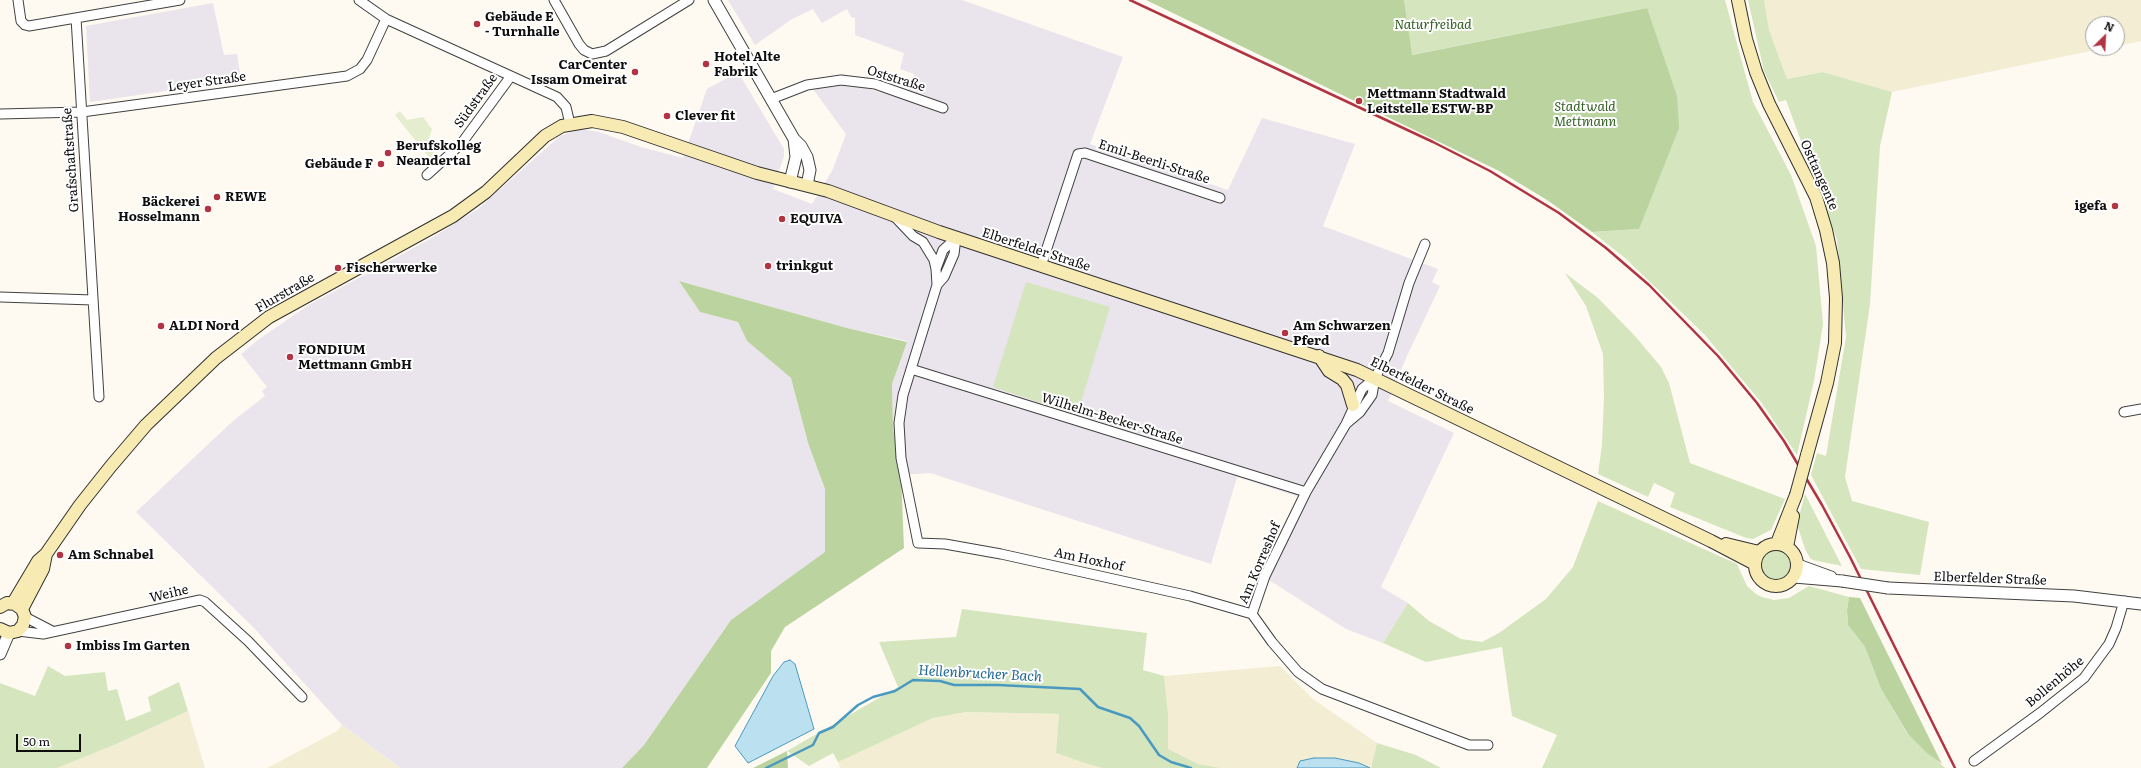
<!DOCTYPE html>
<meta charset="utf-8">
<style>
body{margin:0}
#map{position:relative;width:2141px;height:768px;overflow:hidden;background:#fefaf1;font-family:Literata,serif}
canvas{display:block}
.north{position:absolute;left:2085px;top:16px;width:40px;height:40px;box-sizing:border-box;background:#fff;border:1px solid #9f9f9f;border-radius:50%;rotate:24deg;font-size:11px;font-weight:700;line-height:16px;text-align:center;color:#0e0e0e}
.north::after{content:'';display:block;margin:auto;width:14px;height:18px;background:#b13443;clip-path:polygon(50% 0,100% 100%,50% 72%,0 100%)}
.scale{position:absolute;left:16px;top:734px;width:65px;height:18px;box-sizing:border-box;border:2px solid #0e0e0e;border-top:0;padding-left:5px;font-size:12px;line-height:14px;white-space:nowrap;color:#0e0e0e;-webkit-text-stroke:3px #fff;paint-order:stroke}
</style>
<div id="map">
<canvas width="2141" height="768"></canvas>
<div class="north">N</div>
<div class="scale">50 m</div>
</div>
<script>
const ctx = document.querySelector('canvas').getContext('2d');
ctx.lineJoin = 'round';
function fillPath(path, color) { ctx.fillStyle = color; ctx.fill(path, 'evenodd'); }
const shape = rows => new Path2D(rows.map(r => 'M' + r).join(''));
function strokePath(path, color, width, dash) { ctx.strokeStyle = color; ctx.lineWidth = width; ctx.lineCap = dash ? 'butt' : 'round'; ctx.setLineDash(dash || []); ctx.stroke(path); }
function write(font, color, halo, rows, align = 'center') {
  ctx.font = font + ' Literata,serif'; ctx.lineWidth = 4; ctx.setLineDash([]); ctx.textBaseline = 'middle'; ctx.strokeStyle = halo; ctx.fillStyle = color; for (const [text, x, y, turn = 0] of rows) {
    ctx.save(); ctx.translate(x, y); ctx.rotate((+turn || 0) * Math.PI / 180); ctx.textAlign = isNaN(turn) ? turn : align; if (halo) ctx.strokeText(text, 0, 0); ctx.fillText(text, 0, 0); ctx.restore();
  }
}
fillPath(shape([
 [728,0,962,0,1123,57,1090,144,1228,190,1262,118,1355,144,1323,226,1438,269,1432,282,1440,286,1407,356,1388,401,1454,433,1381,587,1408,603,1383,643,1346,629,1261,575,1299,497,1237,477,1211,564,930,473,901,475,893,428,892,384,907,341,847,328,679,281,700,312,738,322,747,341,791,378,808,443,825,489,825,553,731,620,644,745,622,768,400,768,342,725,253,627,136,512,233,421,265,396,262,391,267,387,241,354,259,339,309,305,430,239,478,209,560,136,580,129,599,132,641,147,683,158,707,89,738,72,784,149,784,156,773,189,812,204,833,169,846,134,813,89,851,84,905,99,914,74,900,69,904,53,855,35,855,18,851,17,847,9,822,23,813,9,792,19,755,45],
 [213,3,224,55,237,54,241,80,90,102,86,26]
]), '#eae4ec');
fillPath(shape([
 [1764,0,2141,0,2141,41,2117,46,2117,24,2093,24,2093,48,2105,48,1892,92,1823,72,1787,79,1769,30],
 [1280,666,1313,699,1377,743,1371,768,1221,768,1198,764,1168,749,1168,713,1164,676],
 [188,711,205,768,57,768,114,745],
 [966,712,1059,714,1056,753,1102,768,840,768,838,762,933,718],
 [342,725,400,768,267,768,337,731]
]), '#f2edd3');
fillPath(shape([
 [1404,0,1725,0,1753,102,1791,175,1816,246,1823,324,1814,381,1797,455,1761,402,1704,334,1625,258,1592,232,1639,229,1647,8,1411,55],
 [1748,0,1764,0,1769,30,1787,79,1823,72,1892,92,1880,146,1870,304,1845,477,1852,501,1929,522,1920,575,1861,569,1811,475,1817,453,1826,456,1846,337,1837,240,1786,100,1779,102,1764,71],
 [1565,273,1598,298,1635,336,1661,367,1669,383,1690,463,1785,499,1771,530,1753,539,1746,538,1670,507,1675,493,1654,483,1648,497,1598,474,1602,445,1604,398,1603,354,1586,306],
 [1026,282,1110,307,1077,415,993,387],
 [1805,494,1842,566,1813,560,1810,558,1805,549,1797,524],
 [1598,501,1737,564,1747,586,1756,594,1762,597,1774,600,1789,598,1809,586,1849,597,1847,610,1848,625,1865,647,1881,689,1907,733,1945,768,1542,768,1557,735,1512,716,1502,647,1426,662,1383,643,1408,603,1429,621,1461,639,1482,642,1499,633,1546,599,1573,567],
 '1760 565a17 17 0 1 1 34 0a17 17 0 1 1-34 0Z',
 [962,609,1147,633,1143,670,1164,676,1168,713,1168,749,1198,764,1221,768,1102,768,1088,764,1056,753,1059,714,966,712,933,718,838,762,833,753,809,766,787,751,898,687,879,642,956,637],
 [48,666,65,676,105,672,108,691,117,689,126,721,151,711,148,697,179,682,188,711,114,745,57,768,0,768,0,683,35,696],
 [1377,743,1416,755,1441,768,1371,768]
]), '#d5e5be');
fillPath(shape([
 [1146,0,1404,0,1412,55,1647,8,1677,96,1679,128,1639,229,1592,232,1547,200,1499,171],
 [679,281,847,328,907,342,892,384,893,428,901,475,904,548,785,627,771,651,771,673,707,768,622,768,644,745,731,620,825,552,825,489,808,443,791,378,747,341,738,322,700,312],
 [1849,597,1860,598,1942,764,1927,753,1908,734,1881,689,1865,647,1848,625,1847,610],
 [787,751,788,768,753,768]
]), '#bbd49f');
fillPath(shape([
 [400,111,407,120,423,117,432,129,427,144,436,156,431,160,395,115]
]), '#e5edcf');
const water = shape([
 [790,660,795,664,814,729,748,763,735,746,773,676,784,662,790,660],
 [1314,758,1335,758,1359,763,1370,768,1297,768,1300,761,1314,758]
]);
fillPath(water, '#bbe0f0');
strokePath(water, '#4999c0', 1);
strokePath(shape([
 [766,768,813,745,819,733,833,727,858,705,873,697,895,691,913,680,940,681,954,685,998,685,1080,689,1098,707,1130,718,1139,726,1159,755,1171,762,1191,768]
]), '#4999c0', 2.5);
const minor = shape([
 [18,0,21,21,25,25,29,26,180,0],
 [359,0,386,19,557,97,566,107,570,124],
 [554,0,579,44,584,50,592,54,606,51,689,0],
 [76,18,99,397],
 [771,99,807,85,841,80,875,84,943,108],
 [0,114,82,112,347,76,360,69,367,60,386,19],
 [427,175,461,144,511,76],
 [894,216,913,236,923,242,934,260,936,269],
 [956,238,954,254,944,277,937,285,903,395,899,423,901,458,918,543,945,544,1001,554,1190,596,1252,614],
 [1041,266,1078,154,1085,153,1220,198],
 [937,285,936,269,943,250,956,238],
 [0,297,93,300],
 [911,369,1306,492],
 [2124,412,2141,409],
 [1347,423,1360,412,1372,395,1375,378,1388,353,1409,283,1425,244],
 [1252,614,1272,642,1298,672,1322,689,1469,745,1488,745],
 [1252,614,1265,576,1306,492,1346,424,1362,389,1375,378],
 [25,617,52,631],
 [18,631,43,634,200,600,205,602,248,641,302,697],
 [1974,761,2040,713,2084,678,2109,644,2116,628,2124,601]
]);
const tertiary = shape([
 [714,0,794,139,801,146,807,157,810,170,807,185],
 [790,182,796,157,794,139],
 [1798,565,1831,577],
 [1794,577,1842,581],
 [1888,588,2074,596,2141,604],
 [0,654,9,633]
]);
const secondary = shape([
 [1738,0,1746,39,1756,72,1769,104,1816,197,1826,230,1833,263,1836,298,1835,343,1827,383,1807,455],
 [1319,356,1329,371,1342,379,1347,385,1353,405],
 [1777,543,1796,495],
 '1755 565a21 21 0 1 1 42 0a21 21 0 1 1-42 0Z',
 [1726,544,1759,552],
 [1787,547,1793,516],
 [13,603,38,561,46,554,80,505,111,466,146,425,216,358,269,317,453,216,486,192,545,136,562,126,592,121,623,127,757,173,828,191,939,232,1357,370,1711,541,1755,564],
 [0,607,7,603,15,604,22,609,25,617,23,625,18,631,9,633,0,629],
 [22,609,43,569,46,554]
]);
strokePath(minor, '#414141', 11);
strokePath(tertiary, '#414141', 13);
strokePath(secondary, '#303030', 14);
strokePath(minor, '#fff', 9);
strokePath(tertiary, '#fff', 11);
strokePath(secondary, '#f7eab3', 12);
strokePath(shape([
 [1130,0,1433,142,1490,171,1559,213,1606,248,1649,285,1718,356,1757,403,1784,441,1822,505,1850,557,1955,768]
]), '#b13443', 2.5);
const tertiaryBridge = shape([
 [1842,581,1888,588]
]);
const secondaryBridge = shape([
 [1796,495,1807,455]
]);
strokePath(tertiaryBridge, '#414141', 13, []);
strokePath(secondaryBridge, '#303030', 14, []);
strokePath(tertiaryBridge, '#fff', 11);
strokePath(secondaryBridge, '#f7eab3', 12);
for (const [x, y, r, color] of [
 [477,24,4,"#b13443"],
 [706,64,4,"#b13443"],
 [635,72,4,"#b13443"],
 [1359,101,4,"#b13443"],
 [667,116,4,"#b13443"],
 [388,153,4,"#b13443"],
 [381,164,4,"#b13443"],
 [217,197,4,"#b13443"],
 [2115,206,4,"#b13443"],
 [208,209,4,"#b13443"],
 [782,219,4,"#b13443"],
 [768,266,4,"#b13443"],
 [338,268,4,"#b13443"],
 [161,326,4,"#b13443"],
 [1285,333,4,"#b13443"],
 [290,357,4,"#b13443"],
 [60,555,4,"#b13443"],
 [68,646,4,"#b13443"]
]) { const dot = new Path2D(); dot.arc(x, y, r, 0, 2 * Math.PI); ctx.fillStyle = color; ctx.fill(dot); strokePath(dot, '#fff', 1.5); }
write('bold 13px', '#0e0e0e', '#fff', [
 ["Gebäude E",485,17],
 ["- Turnhalle",485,32],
 ["Hotel Alte",714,57],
 ["Fabrik",714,72],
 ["CarCenter",627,65,"right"],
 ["Issam Omeirat",627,80,"right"],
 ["Mettmann Stadtwald",1367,94],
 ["Leitstelle ESTW-BP",1367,109],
 ["Clever fit",675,116],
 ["Berufskolleg",396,146],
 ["Neandertal",396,161],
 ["Gebäude F",373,164,"right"],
 ["REWE",225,197],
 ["Bäckerei",200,202,"right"],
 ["Hosselmann",200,217,"right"],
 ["igefa",2107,206,"right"],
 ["EQUIVA",790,219],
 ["trinkgut",776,266],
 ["Fischerwerke",346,268],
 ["ALDI Nord",169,326],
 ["Am Schwarzen",1293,326],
 ["Pferd",1293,341],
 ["FONDIUM",298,350],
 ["Mettmann GmbH",298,365],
 ["Am Schnabel",68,555],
 ["Imbiss Im Garten",76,646]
], 'left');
write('italic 13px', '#356025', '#fff', [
 ["Naturfreibad",1433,25],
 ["Stadtwald",1585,107],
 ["Mettmann",1585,122]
]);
write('13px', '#0e0e0e', '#fff', [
 ["Oststraße",896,79,17],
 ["Leyer Straße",207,82,-8],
 ["Südstraße",476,101,-54],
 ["Grafschaftstraße",71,160,-94],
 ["Emil-Beerli-Straße",1154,162,18],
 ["Osttangente",1819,175,66],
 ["Elberfelder Straße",1036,250,18],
 ["Flurstraße",285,293,-30],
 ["Elberfelder Straße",1422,386,26],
 ["Wilhelm-Becker-Straße",1112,419,17],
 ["Am Hoxhof",1089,560,12],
 ["Am Korreshof",1260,563,-67],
 ["Elberfelder Straße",1990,579,2],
 ["Weihe",169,594,-13],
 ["Bollenhöhe",2055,682,-40]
]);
write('italic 14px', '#246b94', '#fff', [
 ["Hellenbrucher Bach",980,674,3]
]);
</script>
